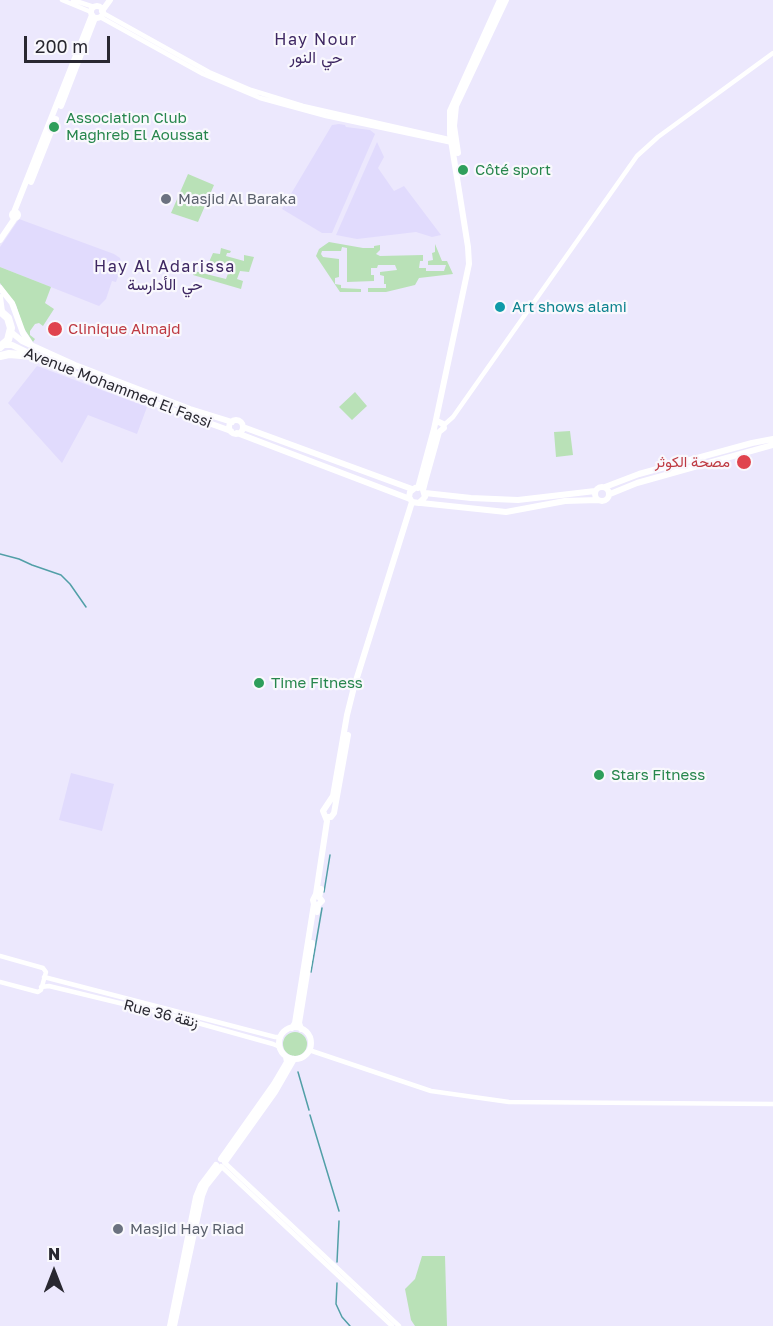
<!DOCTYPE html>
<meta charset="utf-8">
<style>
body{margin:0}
#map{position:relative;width:773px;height:1326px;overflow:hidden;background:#ece8fd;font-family:"Golos Text",sans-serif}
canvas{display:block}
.north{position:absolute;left:24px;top:1242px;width:60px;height:60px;-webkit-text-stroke:4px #f9f8fd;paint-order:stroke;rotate:0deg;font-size:16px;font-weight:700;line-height:24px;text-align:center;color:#292831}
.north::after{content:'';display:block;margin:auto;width:21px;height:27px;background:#292831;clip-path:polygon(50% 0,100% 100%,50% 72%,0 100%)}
.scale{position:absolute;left:24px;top:36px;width:86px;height:27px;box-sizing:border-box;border:3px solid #292831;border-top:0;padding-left:8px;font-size:18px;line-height:21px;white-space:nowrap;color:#292831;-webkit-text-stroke:4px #f9f8fd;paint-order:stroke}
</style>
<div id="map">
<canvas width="773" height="1326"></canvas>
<div class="north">N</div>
<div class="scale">200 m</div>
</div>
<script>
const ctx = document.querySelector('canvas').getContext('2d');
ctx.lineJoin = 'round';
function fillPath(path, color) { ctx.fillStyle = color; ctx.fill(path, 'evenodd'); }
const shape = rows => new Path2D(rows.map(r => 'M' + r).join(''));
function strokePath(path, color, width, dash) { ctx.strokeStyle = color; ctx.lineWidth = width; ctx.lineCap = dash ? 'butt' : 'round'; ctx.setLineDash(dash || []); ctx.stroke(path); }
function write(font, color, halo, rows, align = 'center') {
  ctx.font = font + ' "Golos Text",Vazirmatn,sans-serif'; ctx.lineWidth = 4.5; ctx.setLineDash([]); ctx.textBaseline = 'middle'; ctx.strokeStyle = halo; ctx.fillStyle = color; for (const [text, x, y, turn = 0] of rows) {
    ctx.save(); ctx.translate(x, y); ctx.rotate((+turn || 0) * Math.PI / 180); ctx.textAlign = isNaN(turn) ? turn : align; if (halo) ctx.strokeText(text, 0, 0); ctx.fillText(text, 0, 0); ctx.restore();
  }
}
fillPath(shape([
 [339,124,345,125,346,127,370,130,375,134,332,233,322,233,282,209,332,125],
 [377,142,384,157,378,168,394,191,404,186,441,235,432,237,416,232,357,239,336,235],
 [19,219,114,254,120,258,122,265,116,282,112,281,106,299,99,306,0,267,0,247],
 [37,366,147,407,137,434,88,415,62,463,8,403],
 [71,773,114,784,102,831,59,820]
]), '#e1dbfd');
fillPath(shape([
 [188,174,214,185,198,222,171,213],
 [329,242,363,248,374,248,374,246,380,245,380,250,376,254,380,256,423,255,423,261,420,261,419,268,426,268,426,271,444,271,446,265,428,265,428,261,433,260,432,253,435,252,435,244,442,261,447,261,453,274,419,278,415,285,386,292,368,292,368,288,386,288,386,284,384,284,384,276,380,275,380,272,397,270,395,265,378,265,377,268,371,268,371,275,374,275,374,281,347,282,347,248,342,247,341,251,322,251,321,254,323,257,339,259,339,277,335,278,335,284,341,285,341,288,361,289,361,292,340,292,316,256,319,249],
 [221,248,231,251,230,253,227,253,226,256,244,261,244,255,254,257,249,272,240,271,237,279,243,281,241,289,193,275,194,271,226,279,230,268,209,262,213,253,220,254],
 [0,267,51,287,45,303,54,309,43,326,39,323,35,324,30,331,30,335,35,339,33,342,23,327,16,305,0,283],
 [355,392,367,406,352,420,339,407],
 [570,431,573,455,556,457,554,432],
 '283 1044a12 12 0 1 1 24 0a12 12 0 1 1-24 0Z',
 [422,1256,445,1256,447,1326,415,1326,411,1320,405,1289,415,1279]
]), '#b9e1b7');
strokePath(shape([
 [0,554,19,559,32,565,61,575,70,584,86,607],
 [324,892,330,855],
 [311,972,322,908],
 [298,1072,309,1110],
 [310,1115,339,1211],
 [337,1262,339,1221],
 [337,1283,336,1304,342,1317,350,1326]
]), '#519fa7', 1.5);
strokePath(shape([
 [62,0,91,12],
 [73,0,94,7],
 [103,13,209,72,251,90,303,106,453,140],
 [100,17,203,74,260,98,326,116,453,143],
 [444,425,453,417,637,156,658,137,773,53],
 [0,956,43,968,46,972,41,990,38,992,0,982],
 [44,977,275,1037,281,1037],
 [41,987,49,986,169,1015,273,1044,280,1047],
 [309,1050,431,1091,509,1102,773,1104],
 [225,1163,399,1326],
 [222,1167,392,1326]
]), '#fff', 4.5);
strokePath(shape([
 '91 12a6 6 0 1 1 12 0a6 6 0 1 1-12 0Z',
 [102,11,110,0],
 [61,106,95,18],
 [458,153,454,126,456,106,506,0],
 [31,182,56,119],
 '12 215a3 3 0 1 1 6 0a3 3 0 1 1-6 0Z',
 [14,212,92,15],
 [0,240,15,218],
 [0,288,12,303,23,333,31,345],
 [0,297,2,312],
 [11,332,22,341,75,365,190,409,232,422],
 [4,345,12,345,58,367,109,387,231,431],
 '229 427a7 7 0 1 1 14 0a7 7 0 1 1-14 0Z',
 [243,427,412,489],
 [237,433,410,499],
 '595 494a7 7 0 1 1 14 0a7 7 0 1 1-14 0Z',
 [605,487,639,474,752,443,773,439],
 [415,488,410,492,409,497,412,502,419,503,425,497,423,490,425,482,439,432,444,428,443,424,439,422],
 [418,488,434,429,469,264,468,247,450,134,450,111,500,0],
 [425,493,471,498,518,500,595,491],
 [610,494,637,483,773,445],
 [421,503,506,512,565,501,598,500],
 [327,817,331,817,334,813,348,735],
 [317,912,318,905,322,901,319,897,321,889],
 '279 1043a16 16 0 1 1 32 0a16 16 0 1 1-32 0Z',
 [292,1028,295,1023,314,904,313,900,316,894,327,821,323,811,333,796,347,715,354,687,412,502],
 [301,1029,299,1023,312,943],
 [221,1159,274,1084,287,1062,286,1057],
 [225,1162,275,1092,294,1059],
 [170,1326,196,1197,201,1185,216,1165],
 [174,1326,202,1196,206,1186,221,1167]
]), '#fff', 6);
strokePath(shape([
 [0,311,8,318,11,328,8,340,0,347],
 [0,356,9,354,33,356]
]), '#fff', 8);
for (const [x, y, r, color] of [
 [54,127,6,"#2e9e5b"],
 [463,170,6,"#2e9e5b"],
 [166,199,6,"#6b7280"],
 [500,307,6,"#0f9aa8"],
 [55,329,8,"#e0444e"],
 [744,462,8,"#e0444e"],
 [259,683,6,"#2e9e5b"],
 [599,775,6,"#2e9e5b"],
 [118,1229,6,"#6b7280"]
]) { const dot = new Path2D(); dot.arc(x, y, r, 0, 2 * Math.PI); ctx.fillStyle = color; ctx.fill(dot); strokePath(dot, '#f9f8fd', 2); }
write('15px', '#27864d', '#f9f8fd', [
 ["Association Club",66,118],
 ["Maghreb El Aoussat",66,135],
 ["Côté sport",475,170],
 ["Time Fitness",271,683],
 ["Stars Fitness",611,775]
], 'left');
write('15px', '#5b616d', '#f9f8fd', [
 ["Masjid Al Baraka",178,199],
 ["Masjid Hay Riad",130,1229]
], 'left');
write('15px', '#0d838f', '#f9f8fd', [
 ["Art shows alami",512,307]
], 'left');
write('15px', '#be3a42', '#f9f8fd', [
 ["Clinique Almajd",68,329],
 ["مصحة الكوثر",730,462,"right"]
], 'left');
write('15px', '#292831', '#f9f8fd', [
 ["Avenue Mohammed El Fassi",118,388,21],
 ["Rue 36 زنقة",161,1014,14]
]);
ctx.letterSpacing = '1.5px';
write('16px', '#3e2762', '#f9f8fd', [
 ["Hay Nour",316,40],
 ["حي النور",316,58],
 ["Hay Al Adarissa",165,267],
 ["حي الأدارسة",165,285]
]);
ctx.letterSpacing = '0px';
</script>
